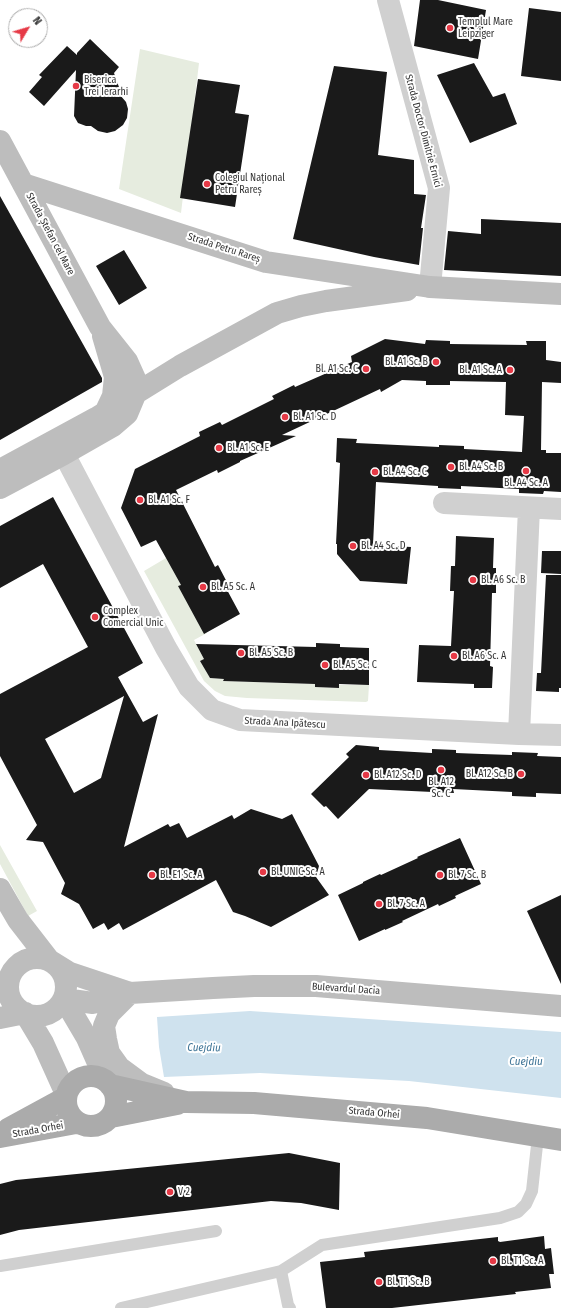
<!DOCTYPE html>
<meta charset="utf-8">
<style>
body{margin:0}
#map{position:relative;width:561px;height:1308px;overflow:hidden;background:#fff;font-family:"Fira Sans Condensed",sans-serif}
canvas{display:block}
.north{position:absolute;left:8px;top:8px;width:40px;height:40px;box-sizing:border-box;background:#fff;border:1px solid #adadad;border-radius:50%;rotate:52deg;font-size:11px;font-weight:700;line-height:16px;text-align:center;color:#333}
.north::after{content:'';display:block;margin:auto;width:14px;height:18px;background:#e63946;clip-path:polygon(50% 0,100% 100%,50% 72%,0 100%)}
</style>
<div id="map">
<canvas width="561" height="1308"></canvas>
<div class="north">N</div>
</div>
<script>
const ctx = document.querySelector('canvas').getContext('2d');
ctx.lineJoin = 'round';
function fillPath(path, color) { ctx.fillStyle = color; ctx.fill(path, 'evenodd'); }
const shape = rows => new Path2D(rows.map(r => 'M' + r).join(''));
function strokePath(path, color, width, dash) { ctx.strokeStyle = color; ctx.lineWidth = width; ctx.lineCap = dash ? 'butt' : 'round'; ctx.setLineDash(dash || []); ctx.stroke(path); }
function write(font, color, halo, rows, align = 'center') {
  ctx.font = font + ' "Fira Sans Condensed",sans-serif'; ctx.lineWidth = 4; ctx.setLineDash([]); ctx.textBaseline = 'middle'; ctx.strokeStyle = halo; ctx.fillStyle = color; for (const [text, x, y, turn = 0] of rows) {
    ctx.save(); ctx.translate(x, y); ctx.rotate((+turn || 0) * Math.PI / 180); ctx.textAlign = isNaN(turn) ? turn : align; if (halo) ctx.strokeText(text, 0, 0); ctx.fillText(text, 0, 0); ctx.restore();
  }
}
fillPath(shape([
 [140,49,199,63,181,213,119,189],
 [166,558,181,585,179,586,193,606,207,633,194,640,204,659,200,661,210,678,224,679,223,681,315,684,315,687,339,688,339,685,369,685,368,701,366,702,247,698,225,696,215,691,204,681,144,571],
 [0,845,37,911,28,916,0,864]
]), '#e6ecdf');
fillPath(shape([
 [250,1011,561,1032,561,1098,409,1081,260,1073,164,1077,159,1047,157,1017]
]), '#cfe2ee');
fillPath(shape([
 [420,0,438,0,486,10,478,59,414,46],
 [529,8,561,12,561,81,521,76],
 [90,39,119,67,114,73,120,90,120,95,126,102,128,109,127,118,123,125,115,131,107,133,98,131,91,126,86,126,78,123,74,116,76,70,44,106,29,92,42,77,39,75,67,46,77,55,77,53],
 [474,63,493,97,505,93,517,124,470,143,437,75],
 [334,66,387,72,378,155,414,160,414,194,426,195,421,228,423,228,419,265,374,257,293,239],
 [198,79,240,85,235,113,249,115,235,207,180,198],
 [0,196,102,378,102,382,0,440],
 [481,219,561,223,561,276,444,270,448,231,481,234],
 [124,250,147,288,119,305,96,266],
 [385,339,425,344,426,340,450,341,450,344,527,345,526,341,546,341,546,360,561,362,561,383,542,382,541,450,546,450,546,453,561,453,561,492,544,491,543,494,519,493,519,489,461,486,461,489,438,488,438,486,376,482,373,545,411,547,407,584,360,581,337,554,337,544,336,544,340,463,336,462,337,438,357,439,356,443,439,447,439,445,464,446,464,449,522,452,524,416,505,415,506,382,450,381,450,385,426,385,426,381,402,380,381,392,380,389,282,435,296,436,240,461,240,462,218,473,217,470,176,490,215,567,218,565,229,586,226,588,240,614,204,634,178,586,181,585,156,540,141,547,121,508,135,469,200,436,199,432,220,422,222,425,274,399,272,396,294,385,295,387,352,362,351,356],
 [53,497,143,663,118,677,143,722,158,714,124,847,168,824,170,827,179,823,187,838,232,815,234,819,251,809,282,819,292,814,319,866,316,877,329,895,271,927,245,916,233,912,216,880,123,930,119,923,108,930,104,923,93,929,79,904,61,894,65,883,43,842,26,840,37,825,0,756,0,694,88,647,43,564,0,588,0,526],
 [124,696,101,778,74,793,45,739],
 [456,536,494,538,493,568,496,568,496,593,492,593,490,666,493,667,492,688,474,688,474,684,417,682,419,645,451,646,454,591,450,591,451,566,455,566],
 [542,551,561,551,561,574,541,573],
 [546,575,561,575,561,688,559,688,559,692,536,691,537,673,541,673],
 [316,643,340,644,340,647,369,648,369,685,339,684,339,688,315,687,315,684,223,681,224,679,210,678,200,661,204,659,196,644,316,647],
 [356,745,379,747,379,750,432,753,432,749,456,750,456,753,482,754,512,755,512,752,538,753,537,756,561,757,561,794,536,793,536,797,512,796,512,792,453,789,454,793,369,789,338,819,326,806,324,807,311,794,349,757,346,754],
 [460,838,481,884,455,896,456,898,439,906,438,904,402,921,403,922,385,930,385,929,359,941,338,895,363,883,363,882,380,874,381,875,418,858,417,857],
 [561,895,561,984,527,911],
 [289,1153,340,1163,339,1210,301,1203,271,1201,19,1230,0,1235,0,1184,16,1180],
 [544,1236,545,1249,551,1248,554,1274,549,1274,551,1288,515,1292,516,1294,392,1308,326,1308,320,1262,365,1257,364,1252,498,1237,498,1241,500,1242]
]), '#1a1a1a');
strokePath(shape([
 [0,1266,216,1231],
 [281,1271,288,1305,290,1308],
 [121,1308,281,1271,322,1245,500,1218,518,1212,526,1204,532,1191,538,1136]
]), '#d0d0d0', 12);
strokePath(shape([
 [388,0,439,188,430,287],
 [64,454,166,648,189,687,212,710,240,720,519,734,561,735],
 [444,503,561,509],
 [519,734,529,508]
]), '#d0d0d0', 22);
strokePath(shape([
 [0,141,100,327,127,361,136,381,135,395,127,414,113,426,64,454,0,488],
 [23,184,266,262,430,287,561,294],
 [103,336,115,377,113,396,105,413],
 [0,470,96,418,180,366,277,313,301,306,326,301,407,290],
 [0,889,18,920,49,960,70,973,130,993],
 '8 987a29 29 0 1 1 58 0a29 29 0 1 1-58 0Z',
 [129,994,109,1014,104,1026,106,1039,109,1053,119,1067,142,1084,164,1093],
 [64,999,93,1003,130,993,213,988,254,986,316,986,561,1006],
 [64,999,87,1038,106,1081],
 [0,1018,25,1013,43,1043,66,1094]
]), '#bdbdbd', 22);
strokePath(shape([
 '66 1101a25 25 0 1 1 50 0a25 25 0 1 1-50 0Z',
 [110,1085,186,1102,254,1103,427,1118,561,1140],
 [111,1117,177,1104],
 [8,1129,65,1098],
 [0,1137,76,1123]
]), '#ababab', 22);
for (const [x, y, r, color] of [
 [450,28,4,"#e63946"],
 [76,86,4,"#e63946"],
 [207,184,4,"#e63946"],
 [436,362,4,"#e63946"],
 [366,369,4,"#e63946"],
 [510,370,4,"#e63946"],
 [285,417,4,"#e63946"],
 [219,448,4,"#e63946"],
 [451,467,4,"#e63946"],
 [526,471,4,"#e63946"],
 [375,472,4,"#e63946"],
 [140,500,4,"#e63946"],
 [353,546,4,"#e63946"],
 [473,580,4,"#e63946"],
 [203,587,4,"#e63946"],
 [95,617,4,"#e63946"],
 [241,653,4,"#e63946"],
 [454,656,4,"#e63946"],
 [325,665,4,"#e63946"],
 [441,770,4,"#e63946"],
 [521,774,4,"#e63946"],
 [366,775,4,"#e63946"],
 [263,872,4,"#e63946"],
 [152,875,4,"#e63946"],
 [440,875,4,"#e63946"],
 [379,904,4,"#e63946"],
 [170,1192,4,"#e63946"],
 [493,1261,4,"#e63946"],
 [379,1282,4,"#e63946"]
]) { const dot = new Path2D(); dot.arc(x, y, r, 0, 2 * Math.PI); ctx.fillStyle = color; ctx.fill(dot); strokePath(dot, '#fff', 1.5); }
write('10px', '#333', '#fff', [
 ["Templul Mare",458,22],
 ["Leipziger",458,34],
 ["Biserica",84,80],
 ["Trei Ierarhi",84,92],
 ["Colegiul Național",215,178],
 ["Petru Rareș",215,190],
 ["Bl. A1 Sc. B",428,362,"right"],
 ["Bl. A1 Sc. C",358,369,"right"],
 ["Bl. A1 Sc. A",502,370,"right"],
 ["Bl. A1 Sc. D",293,417],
 ["Bl. A1 Sc. E",227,448],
 ["Bl. A4 Sc. B",459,467],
 ["Bl. A4 Sc. C",383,472],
 ["Bl. A4 Sc. A",526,483,"center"],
 ["Bl. A1 Sc. F",148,500],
 ["Bl. A4 Sc. D",361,546],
 ["Bl. A6 Sc. B",481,580],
 ["Bl. A5 Sc. A",211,587],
 ["Complex",103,611],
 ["Comercial Unic",103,623],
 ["Bl. A5 Sc. B",249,653],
 ["Bl. A6 Sc. A",462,656],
 ["Bl. A5 Sc. C",333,665],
 ["Bl. A12 Sc. B",513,774,"right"],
 ["Bl. A12 Sc. D",374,775],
 ["Bl. A12",441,782,"center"],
 ["Sc. C",441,794,"center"],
 ["Bl. UNIC Sc. A",271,872],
 ["Bl. E1 Sc. A",160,875],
 ["Bl. 7 Sc. B",448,875],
 ["Bl. 7 Sc. A",387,904],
 ["V 2",178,1192],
 ["Bl. T1 Sc. A",501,1261],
 ["Bl. T1 Sc. B",387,1282]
], 'left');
write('10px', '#333', '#fff', [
 ["Strada Doctor Dimitrie Ernici",423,131,75],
 ["Strada Ștefan cel Mare",50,234,62],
 ["Strada Petru Rareș",224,248,18],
 ["Strada Ana Ipătescu",285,723,3],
 ["Bulevardul Dacia",346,989,4],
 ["Strada Orhei",374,1113,5],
 ["Strada Orhei",38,1130,-10]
]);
write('italic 11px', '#3f7597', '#fff', [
 ["Cuejdiu",204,1048,1],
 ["Cuejdiu",526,1062]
]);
</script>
